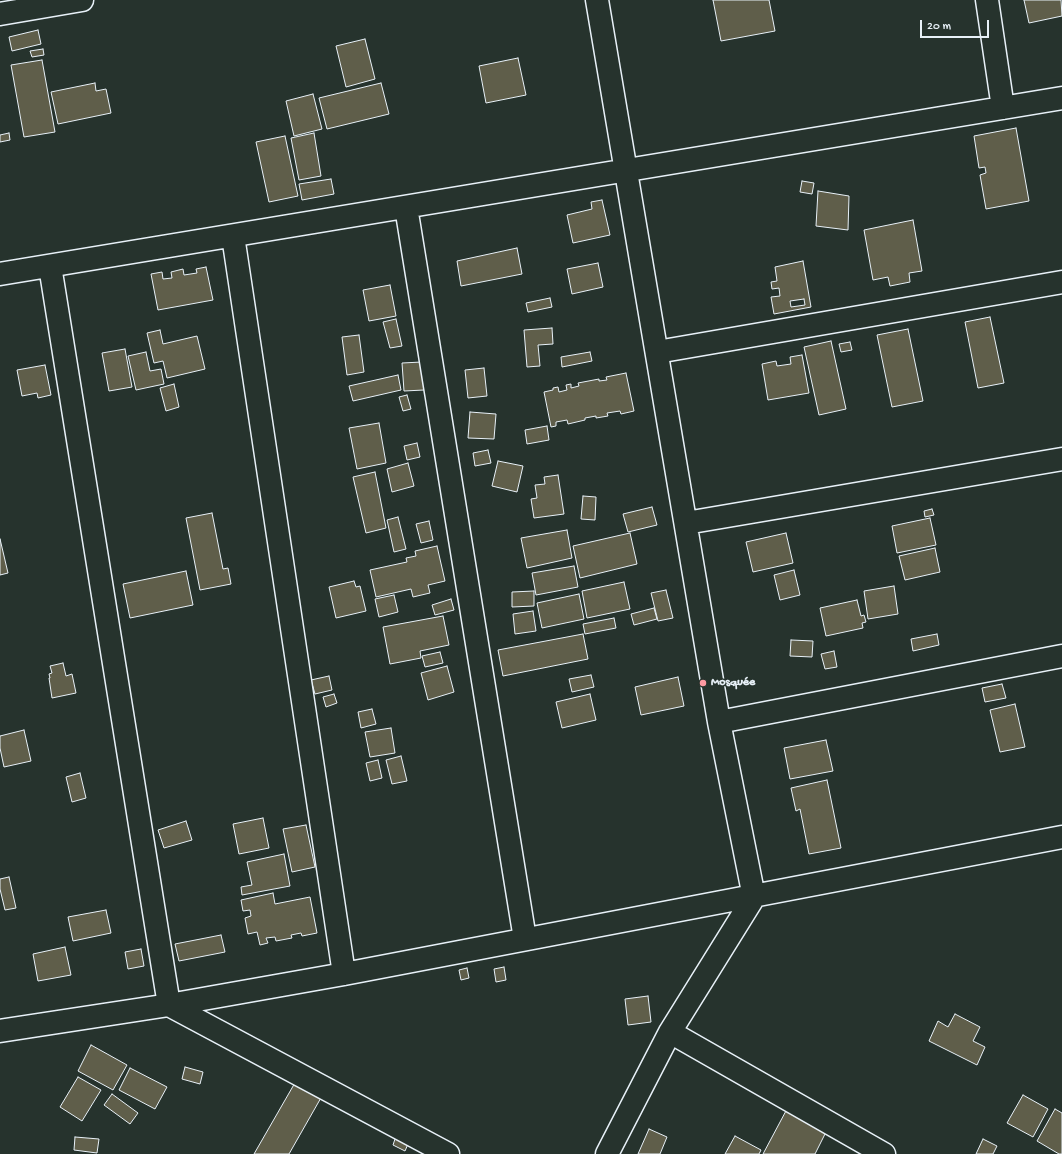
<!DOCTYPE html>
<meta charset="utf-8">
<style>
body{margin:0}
#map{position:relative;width:1062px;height:1154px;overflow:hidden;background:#26332d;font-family:"Gochi Hand",sans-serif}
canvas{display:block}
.scale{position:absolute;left:920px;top:20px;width:69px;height:18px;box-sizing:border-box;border:2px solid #e8f1f8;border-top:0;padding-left:5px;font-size:12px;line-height:14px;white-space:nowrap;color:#e8f1f8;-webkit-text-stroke:3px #26332d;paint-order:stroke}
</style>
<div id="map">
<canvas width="1062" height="1154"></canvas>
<div class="scale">20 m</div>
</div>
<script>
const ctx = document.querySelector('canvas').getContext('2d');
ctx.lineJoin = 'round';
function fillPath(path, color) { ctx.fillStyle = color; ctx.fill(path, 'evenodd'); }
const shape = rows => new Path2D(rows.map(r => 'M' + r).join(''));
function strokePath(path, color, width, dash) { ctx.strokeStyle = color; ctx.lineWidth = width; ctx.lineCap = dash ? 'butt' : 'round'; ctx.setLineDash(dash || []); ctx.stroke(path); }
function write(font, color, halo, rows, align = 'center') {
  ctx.font = font + ' "Gochi Hand",sans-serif'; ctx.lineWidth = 3; ctx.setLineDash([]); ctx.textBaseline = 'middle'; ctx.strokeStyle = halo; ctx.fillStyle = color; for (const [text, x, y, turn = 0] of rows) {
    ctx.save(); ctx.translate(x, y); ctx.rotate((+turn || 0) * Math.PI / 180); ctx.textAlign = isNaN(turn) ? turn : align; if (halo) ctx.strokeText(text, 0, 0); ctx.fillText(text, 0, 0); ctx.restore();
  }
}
const building = shape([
 [713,0,769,0,775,31,721,41,713,0],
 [1024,0,1061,0,1062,16,1029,23,1024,0],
 [38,30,41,44,12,51,9,37,38,30],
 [365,39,375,79,346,87,336,46,365,39],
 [43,49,44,55,32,57,30,51,43,49],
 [518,58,526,95,486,103,479,66,518,58],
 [42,60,55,132,24,137,11,65,42,60],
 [95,83,96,91,106,89,111,113,58,124,51,92,95,83],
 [381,83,389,114,327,129,319,98,381,83],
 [313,94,322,129,294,136,286,101,313,94],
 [1016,128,1029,201,986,209,980,175,986,173,985,167,979,168,974,136,1016,128],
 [9,133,10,140,0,142,0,135,9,133],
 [314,133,321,176,299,180,291,138,314,133],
 [285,136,298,196,269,202,256,142,285,136],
 [331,179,334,194,302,200,299,184,331,179],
 [802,181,814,183,812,194,800,192,802,181],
 [818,191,849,196,848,230,816,226,818,191],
 [602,200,610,235,573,243,567,215,592,209,591,202,602,200],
 [913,220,922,271,909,273,910,282,890,286,888,277,873,280,864,230,913,220],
 [517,248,522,274,461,286,457,261,517,248],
 [803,261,811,307,774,314,771,297,780,296,779,288,772,289,771,282,777,281,775,267,803,261],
 [804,299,805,305,791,307,790,301,804,299],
 [598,263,603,287,572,294,567,269,598,263],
 [206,267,213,300,158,310,151,274,162,272,163,279,172,278,171,272,183,269,184,275,197,273,196,269,206,267],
 [390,285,396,316,369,321,363,290,390,285],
 [550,298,552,307,528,312,526,303,550,298],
 [990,317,1004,383,978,388,965,322,990,317],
 [396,319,402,346,390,348,383,322,396,319],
 [552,328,553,344,538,345,540,366,527,367,524,330,552,328],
 [908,329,923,401,892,407,877,335,908,329],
 [160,330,163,344,197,336,205,369,167,378,163,361,154,363,147,333,160,330],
 [359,335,364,372,347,375,342,337,359,335],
 [831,341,846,409,819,415,804,347,831,341],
 [850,342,852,350,841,352,839,344,850,342],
 [125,349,132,387,109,391,102,353,125,349],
 [146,352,150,371,161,369,164,384,136,390,128,356,146,352],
 [590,352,592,361,562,367,561,357,590,352],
 [802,355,809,393,768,400,762,364,776,361,777,366,791,364,790,357,802,355],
 [422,362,424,390,404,391,402,363,422,362],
 [45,365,51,395,38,398,37,393,22,396,17,370,45,365],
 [484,368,487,396,468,398,465,370,484,368],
 [626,373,634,411,621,414,620,411,607,413,608,416,596,418,596,416,585,418,585,420,568,424,567,420,556,422,556,426,551,427,544,392,553,390,553,388,558,387,559,392,567,390,566,385,571,384,571,388,579,386,578,383,599,379,599,381,607,380,606,377,626,373],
 [398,375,401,390,353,401,349,386,398,375],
 [174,384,179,407,166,411,160,388,174,384],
 [407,395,411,409,403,411,399,397,407,395],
 [470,412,496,414,494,439,468,438,470,412],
 [379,423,386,463,357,469,349,428,379,423],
 [547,426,549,440,527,444,525,430,547,426],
 [417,443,420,457,407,460,404,446,417,443],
 [488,450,491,463,475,466,473,453,488,450],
 [498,461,523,466,517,492,492,486,498,461],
 [408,463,414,486,392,492,387,469,408,463],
 [375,472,386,528,366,533,353,477,375,472],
 [558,475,564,514,534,518,531,499,537,498,535,485,545,484,544,477,558,475],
 [583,496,596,497,595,520,581,519,583,496],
 [652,507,657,525,628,532,623,514,652,507],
 [932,509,934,515,925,517,924,511,932,509],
 [212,513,223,569,228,568,231,584,200,590,186,518,212,513],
 [398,517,406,549,394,552,387,520,398,517],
 [930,518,936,545,897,553,892,526,930,518],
 [429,521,433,540,421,543,416,524,429,521],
 [567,530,572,558,527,568,521,538,567,530],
 [630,533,637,564,580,578,573,546,630,533],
 [786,533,793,563,753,572,746,542,786,533],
 [0,539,8,573,0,575,0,539],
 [437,546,445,581,428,585,430,593,413,597,411,589,376,597,370,570,407,562,406,558,416,556,415,551,437,546],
 [935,548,940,572,905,580,899,556,935,548],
 [574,566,578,587,536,595,532,573,574,566],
 [794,570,800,595,780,600,774,575,794,570],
 [186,571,193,605,130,618,123,584,186,571],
 [354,581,356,587,360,586,366,611,336,618,329,587,354,581],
 [624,582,630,609,587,618,582,591,624,582],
 [894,586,898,614,868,619,864,591,894,586],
 [666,590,673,618,658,621,651,593,666,590],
 [534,591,534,606,512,607,512,592,534,591],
 [579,594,584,619,542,628,537,603,579,594],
 [394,595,398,612,379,617,375,599,394,595],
 [451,599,454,610,435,615,432,605,451,599],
 [857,600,861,616,864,615,866,622,862,623,863,628,826,636,820,608,857,600],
 [654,608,657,619,634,625,631,614,654,608],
 [533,611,536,631,515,634,513,614,533,611],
 [443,616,449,645,420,651,421,658,390,664,383,627,443,616],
 [614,618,616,628,585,634,583,624,614,618],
 [583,634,588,659,503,676,498,650,583,634],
 [937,634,939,645,913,651,911,639,937,634],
 [791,640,813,641,812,657,790,656,791,640],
 [834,651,837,667,825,669,821,654,834,651],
 [440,652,443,663,425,667,422,656,440,652],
 [63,663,66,676,72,674,76,693,52,698,49,678,50,678,49,674,52,673,50,666,63,663],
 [447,666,454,692,428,700,421,673,447,666],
 [591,675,594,687,572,692,569,679,591,675],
 [329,676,332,690,315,694,311,680,329,676],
 [678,677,684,706,641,715,635,687,678,677],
 [1002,684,1006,698,985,702,982,688,1002,684],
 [334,694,337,703,326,707,323,697,334,694],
 [590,694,596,720,562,728,556,702,590,694],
 [1015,704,1025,747,1000,752,990,710,1015,704],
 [372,709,376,724,361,728,358,712,372,709],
 [391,728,395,753,370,757,365,732,391,728],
 [24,730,31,761,4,767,0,748,0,736,24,730],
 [826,740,833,771,790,779,784,748,826,740],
 [401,756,407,781,392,784,386,760,401,756],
 [378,760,382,778,370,781,366,763,378,760],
 [80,773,86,798,72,802,66,777,80,773],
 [827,780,841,848,809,854,800,809,796,811,791,788,827,780],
 [263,818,269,848,239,854,233,824,263,818],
 [186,821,192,840,164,848,158,830,186,821],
 [306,825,315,867,292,872,283,829,306,825],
 [284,854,290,886,242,895,241,887,252,885,247,862,284,854],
 [9,877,16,908,5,910,0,889,0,879,9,877],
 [273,893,275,904,310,897,317,933,302,936,301,933,291,935,292,938,276,941,275,937,266,938,268,943,260,945,257,932,248,934,245,918,251,916,250,910,243,911,241,900,273,893],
 [106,910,111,933,73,941,68,917,106,910],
 [221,935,225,952,179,961,175,944,221,935],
 [65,947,71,975,38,981,33,954,65,947],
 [141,949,144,966,128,969,125,952,141,949],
 [504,967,506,980,496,982,494,969,504,967],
 [467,968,469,978,461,980,459,970,467,968],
 [648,996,651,1022,628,1025,625,999,648,996],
 [955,1014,980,1027,973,1041,985,1047,977,1065,929,1041,938,1021,948,1027,955,1014],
 [91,1045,127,1065,113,1090,78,1071,91,1045],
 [185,1067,203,1072,200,1084,182,1079,185,1067],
 [130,1068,167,1087,155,1109,119,1090,130,1068],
 [78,1077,101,1090,82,1121,60,1107,78,1077],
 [296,1081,322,1096,289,1154,254,1154,296,1081],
 [112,1094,138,1113,130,1124,104,1105,112,1094],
 [1023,1095,1048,1109,1033,1137,1007,1123,1023,1095],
 [787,1109,827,1130,815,1154,763,1154,787,1109],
 [1055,1109,1062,1113,1062,1154,1059,1154,1037,1141,1055,1109],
 [649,1129,667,1137,660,1154,638,1154,649,1129],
 [735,1136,761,1150,759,1154,725,1154,735,1136],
 [75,1137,99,1139,97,1153,74,1150,75,1137],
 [395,1139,408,1144,405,1151,393,1145,395,1139],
 [983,1139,997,1146,993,1154,976,1154,983,1139]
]);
fillPath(building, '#5f5e4a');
strokePath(building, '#e8f1f8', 1);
const minor = shape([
 [597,0,719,722,754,897,670,1032,607,1154],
 [987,0,1003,108],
 [0,14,82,0],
 [406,207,525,939],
 [233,236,344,974],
 [50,266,169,1005,448,1154],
 [0,274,1062,98],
 [657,352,1062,282],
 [686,523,1062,459],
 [719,722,1062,656],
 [0,1031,169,1005,344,974,1062,837],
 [670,1032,884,1154]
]);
strokePath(minor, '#e8f1f8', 25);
strokePath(minor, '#26332d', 22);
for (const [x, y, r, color] of [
 [703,683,4,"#ff9aa2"]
]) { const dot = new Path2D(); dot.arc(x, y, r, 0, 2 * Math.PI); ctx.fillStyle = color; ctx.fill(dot); strokePath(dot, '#26332d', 1.5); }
write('bold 12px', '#e8f1f8', '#26332d', [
 ["Mosquée",711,683]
], 'left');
</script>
